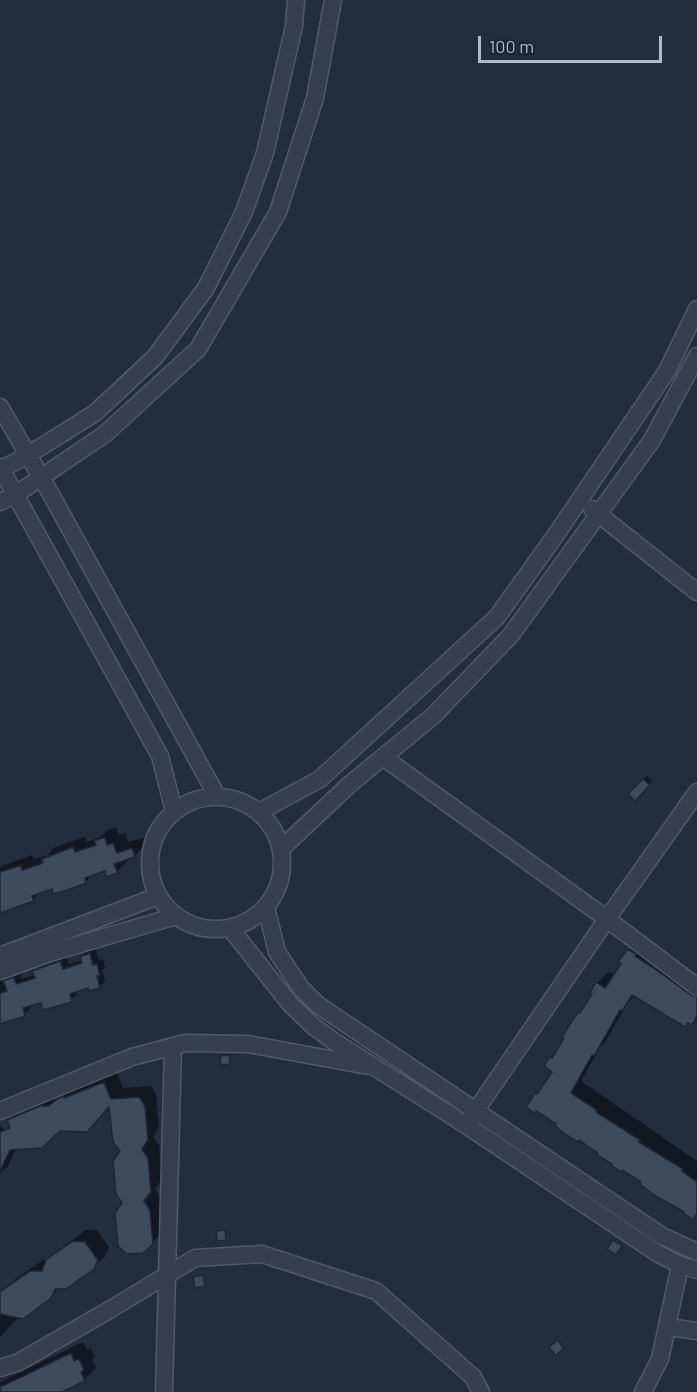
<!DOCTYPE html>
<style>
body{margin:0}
#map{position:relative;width:697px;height:1392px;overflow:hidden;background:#222d3e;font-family:Barlow,sans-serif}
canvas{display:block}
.scale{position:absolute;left:478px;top:36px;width:184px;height:27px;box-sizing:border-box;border:3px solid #b1bac9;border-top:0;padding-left:8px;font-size:18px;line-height:21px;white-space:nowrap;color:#b1bac9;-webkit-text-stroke:4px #1b2432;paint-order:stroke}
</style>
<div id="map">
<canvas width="697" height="1392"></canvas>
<div class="scale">100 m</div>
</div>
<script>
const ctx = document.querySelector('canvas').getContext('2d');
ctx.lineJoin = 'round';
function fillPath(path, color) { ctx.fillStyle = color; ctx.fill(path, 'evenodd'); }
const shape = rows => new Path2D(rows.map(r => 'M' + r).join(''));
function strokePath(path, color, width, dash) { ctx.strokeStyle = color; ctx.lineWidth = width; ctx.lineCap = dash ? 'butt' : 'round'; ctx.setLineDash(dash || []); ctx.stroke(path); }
fillPath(shape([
 [647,776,652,781,635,798,630,794],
 [116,827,119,835,125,833,128,842,144,838,146,844,134,856,128,858,128,860,117,872,106,869,94,873,85,882,41,891,33,900,0,906,0,868,2,866,32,855,34,859,48,855,55,847,85,837,87,842,100,837,108,830],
 [640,938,697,980,697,1020,635,995,627,1004,605,1042,600,1047,581,1081,697,1161,697,1213,693,1218,687,1211,614,1163,558,1123,536,1094,555,1071,551,1057,558,1050,579,1013,586,1006,597,983,609,972,615,975,629,950],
 [96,949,99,960,103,959,105,968,102,970,105,981,100,987,89,986,76,990,77,994,71,1000,42,1001,29,1005,30,1009,24,1015,0,1022,0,977,20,972,21,979,35,975,34,971,40,965,66,956,69,964,82,960,81,957,87,951],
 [116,1071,123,1088,151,1086,156,1094,159,1127,153,1137,159,1145,162,1179,155,1189,161,1198,164,1231,152,1243,124,1203,122,1151,110,1105,16,1148,8,1166,0,1173,0,1125,6,1133,11,1127,9,1120,20,1108],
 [86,1230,97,1230,109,1247,105,1256,93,1268,60,1287,49,1298,19,1317,0,1337,0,1295,17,1278,43,1260,49,1260,60,1249],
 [83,1342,87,1350,91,1348,95,1357,92,1360,96,1368,84,1380,58,1392,0,1392,0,1382]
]), '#0007');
const building = shape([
 [643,779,650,785,635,801,628,794,643,779],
 [105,837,107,845,113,843,117,853,132,848,135,857,114,864,118,873,106,877,105,871,85,878,86,883,65,891,53,894,52,889,32,896,34,901,0,913,0,872,21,865,22,870,43,863,42,859,73,847,75,852,96,845,94,841,105,837],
 [627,949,636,954,635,956,655,969,691,995,697,997,697,1016,692,1025,688,1023,685,1027,632,995,622,1011,620,1010,594,1056,592,1055,571,1093,597,1110,596,1112,640,1140,639,1142,683,1169,682,1171,697,1182,697,1213,693,1220,683,1213,684,1212,654,1195,640,1184,641,1182,622,1170,621,1172,611,1165,612,1164,597,1155,598,1153,579,1140,578,1142,568,1136,555,1126,556,1124,536,1111,535,1113,526,1107,535,1093,537,1094,552,1072,544,1066,550,1056,552,1058,564,1038,562,1037,578,1012,580,1013,592,994,590,993,596,982,605,988,621,964,618,962,627,949],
 [90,953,93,965,97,964,100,975,97,976,100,988,89,991,88,988,70,994,72,1002,43,1010,41,1003,23,1008,25,1016,0,1024,0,993,7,991,3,981,14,977,16,984,35,978,32,971,60,961,63,969,82,963,80,957,90,953],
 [229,1055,230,1064,221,1065,220,1056,229,1055],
 [104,1082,111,1099,139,1097,145,1106,148,1140,142,1149,148,1158,151,1192,144,1201,150,1210,153,1244,143,1253,127,1254,118,1246,115,1213,122,1203,116,1194,113,1161,120,1151,113,1142,109,1107,87,1132,60,1131,42,1148,10,1150,0,1171,0,1132,10,1128,7,1120,40,1106,49,1106,56,1100,63,1096,64,1098,104,1082],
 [225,1230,226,1240,217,1241,216,1231,225,1230],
 [613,1240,622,1246,616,1255,607,1249,613,1240],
 [73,1241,85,1242,98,1260,94,1269,66,1289,55,1289,50,1299,23,1319,0,1314,0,1292,30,1271,42,1271,46,1260,73,1241],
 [203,1275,205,1286,195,1288,193,1277,203,1275],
 [558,1340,564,1349,555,1355,549,1347,558,1340],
 [71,1353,74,1361,79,1359,84,1370,81,1372,85,1381,62,1392,0,1392,0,1387,71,1353]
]);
fillPath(building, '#3e4b5d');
strokePath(building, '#1d2634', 1.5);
const minor = shape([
 [0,407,48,489,217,796],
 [0,467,160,756,174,811],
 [0,470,28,455,95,413,155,357,206,288,244,212,265,153,294,26,296,0],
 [0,502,15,495,105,434,198,349,278,212,315,98,333,0],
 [592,509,697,592],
 [383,757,607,919,697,987],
 '150 863a66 66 0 1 1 132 0a66 66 0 1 1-132 0Z',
 [259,812,320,779,497,617,555,536,667,371,697,309],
 [281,849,349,785,433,716,511,635,652,440,697,356],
 [266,907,277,952,301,988,318,1005,662,1236,697,1252],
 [230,928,291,1005,313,1026,335,1042,466,1125,657,1253,680,1265,697,1270],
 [0,956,158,896],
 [0,971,50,953,176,916],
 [0,1111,132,1057,185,1043,248,1044,368,1066],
 [470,1119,607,919,697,792],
 [668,1327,697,1331],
 [0,1368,19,1362,111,1309,195,1258,262,1254,376,1291,473,1377,481,1392],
 [164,1392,173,1046],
 [643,1392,660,1359,680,1265]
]);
strokePath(minor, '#515a68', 19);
strokePath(minor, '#363f4e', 16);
</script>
